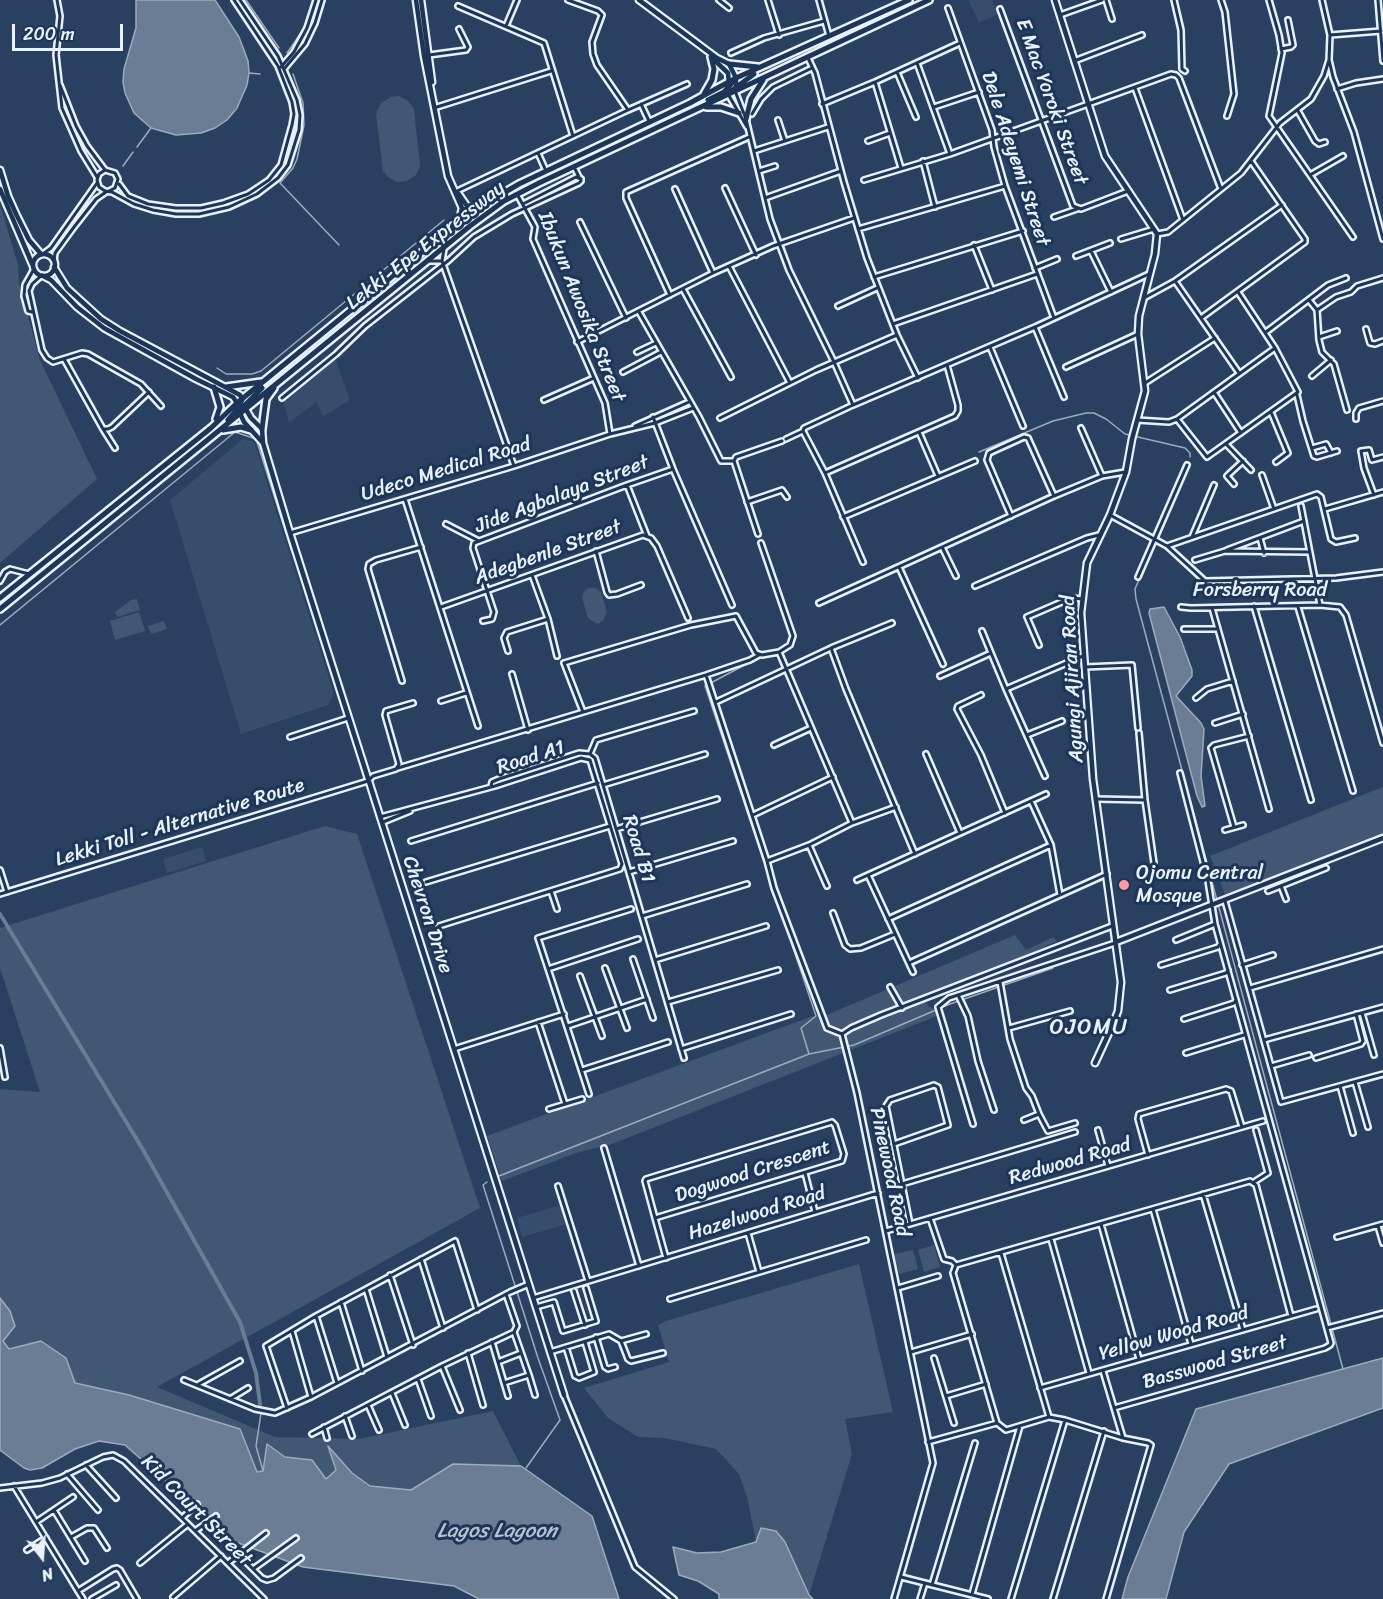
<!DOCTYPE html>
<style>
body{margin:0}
#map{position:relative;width:1383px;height:1599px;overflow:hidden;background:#294061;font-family:Sriracha,sans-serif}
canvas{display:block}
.north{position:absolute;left:12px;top:1527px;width:60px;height:60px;-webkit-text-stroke:4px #1d3557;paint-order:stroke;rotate:163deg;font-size:16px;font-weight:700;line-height:24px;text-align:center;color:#e8f1f8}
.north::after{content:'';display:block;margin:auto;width:21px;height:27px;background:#e8f1f8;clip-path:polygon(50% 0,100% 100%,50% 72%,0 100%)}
.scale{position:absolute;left:12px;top:24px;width:111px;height:27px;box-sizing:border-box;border:3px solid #e8f1f8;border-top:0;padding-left:8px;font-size:18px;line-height:21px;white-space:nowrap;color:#e8f1f8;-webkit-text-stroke:4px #1d3557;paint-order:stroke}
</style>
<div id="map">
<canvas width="1383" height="1599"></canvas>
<div class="north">N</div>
<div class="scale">200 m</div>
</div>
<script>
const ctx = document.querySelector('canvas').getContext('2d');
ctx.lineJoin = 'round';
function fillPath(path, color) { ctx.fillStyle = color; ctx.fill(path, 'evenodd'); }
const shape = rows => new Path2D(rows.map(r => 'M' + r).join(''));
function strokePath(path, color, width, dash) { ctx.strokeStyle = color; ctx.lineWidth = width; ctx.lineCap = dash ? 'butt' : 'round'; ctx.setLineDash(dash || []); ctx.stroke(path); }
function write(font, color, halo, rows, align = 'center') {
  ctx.font = font + ' Sriracha,sans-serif'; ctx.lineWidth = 6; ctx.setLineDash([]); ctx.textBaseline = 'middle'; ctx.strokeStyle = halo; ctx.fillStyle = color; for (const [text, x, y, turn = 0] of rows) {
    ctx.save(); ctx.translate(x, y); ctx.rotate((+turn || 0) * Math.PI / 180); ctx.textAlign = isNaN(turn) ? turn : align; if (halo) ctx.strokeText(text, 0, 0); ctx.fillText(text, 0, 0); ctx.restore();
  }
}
fillPath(shape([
 [968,0,992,0,998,15,979,22],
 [335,358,350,400,323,417,316,402,289,423,283,400],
 [243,439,254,442,334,694,328,705,241,734,170,500],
 [202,847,206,861,167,873,163,859],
 [561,1205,567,1224,522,1237,517,1218]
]), '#364d6b');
fillPath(shape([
 [399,96,408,101,414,109,420,166,416,175,407,181,397,182,388,177,383,171,376,114,381,103,391,97],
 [0,204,18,265,19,283,40,360,97,479,0,563],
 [589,588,595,588,601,592,607,612,603,621,597,624,588,618,582,598,584,591],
 [137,599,140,610,117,617,115,612,131,600],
 [139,612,145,631,115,640,110,621],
 [164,621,167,629,151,634,148,626],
 [1383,787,1383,837,1228,902,1210,856],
 [325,826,357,834,480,1208,157,1387,275,1437,359,1439,493,1411,521,1466,453,1464,411,1490,370,1486,352,1473,330,1447,336,1470,326,1479,312,1460,285,1457,268,1445,263,1471,256,1472,129,1396,75,1383,66,1358,9,1349,3,1341,10,1311,0,1298,0,1089,40,1092,0,968,0,928],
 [1015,935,1026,950,1053,937,1057,941,1033,952,1034,956,1003,965,925,999,928,1006,936,1010,937,1016,612,1144,579,1152,502,1181,487,1136,810,1017,818,1015,822,1017],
 [934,1245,940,1267,924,1272,918,1250],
 [913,1250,918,1269,899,1274,894,1254],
 [859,1264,893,1412,845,1419,852,1454,809,1595,785,1542,756,1542,747,1497,739,1474,716,1449,664,1438,638,1437,608,1418,584,1388,669,1362,658,1325,666,1321]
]), '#415774');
const water = shape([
 [136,0,215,0,239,37,248,61,249,73,247,85,237,108,227,120,215,128,201,133,176,135,151,128,134,113,125,93,123,82,124,69,136,28,136,0],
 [1164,607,1180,637,1192,670,1192,676,1176,696,1201,723,1204,729,1201,776,1205,806,1202,807,1197,796,1149,613,1150,609,1164,607],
 [0,1298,10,1311,15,1326,3,1341,9,1349,41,1341,66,1358,75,1383,129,1395,240,1429,257,1472,263,1471,267,1444,285,1457,312,1460,326,1479,336,1470,328,1446,352,1473,370,1486,411,1490,453,1464,521,1466,592,1516,619,1599,479,1599,454,1586,303,1567,233,1541,125,1445,99,1441,75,1449,42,1468,30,1470,24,1468,0,1450,0,1298],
 [1383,1358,1383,1408,1229,1464,1184,1532,1166,1599,1122,1599,1128,1577,1196,1409,1383,1358],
 [761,1528,776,1531,785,1542,809,1595,813,1599,719,1599,719,1594,698,1581,679,1575,673,1547,697,1553,721,1552,756,1542,761,1528]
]);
fillPath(water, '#6b7c95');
strokePath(water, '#9dabbd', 1.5);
strokePath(shape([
 [246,0,279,48],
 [306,22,312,4],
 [287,53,301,33],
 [249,73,260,74],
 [293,74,303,103,304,125,297,159,293,168,280,183,339,245],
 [137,147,151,128],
 [123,166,133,152],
 [217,368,226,374,252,374,261,371,444,220],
 [979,452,1053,421,1086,413,1094,413,1106,419,1125,434,1185,448,1190,453,1190,457],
 [1151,551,1135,589,1136,599,1343,1369],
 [0,625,235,432,256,439,292,552],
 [809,1054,854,1045,950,1004,1053,968],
 [499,1176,809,1054,801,1028,816,1016,705,686,754,660],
 [487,1182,483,1185,538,1358,560,1420,526,1468],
 [261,1413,256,1446,263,1471]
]), '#9dabbd', 1.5);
strokePath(shape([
 [0,914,142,1148,240,1322,256,1373,260,1404]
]), '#6b7c95', 4);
const minor = shape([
 [57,0,60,16,56,55,62,108,81,151,97,177],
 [568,0,598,11,602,15,592,42,593,54,597,65,628,110],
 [719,0,729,8],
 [768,0,779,35],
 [819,0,829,36],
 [1106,0,1112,19],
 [1174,0,1181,30,1182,69,1185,71],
 [1221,0,1225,12,1234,94,1227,116],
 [1269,0,1279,35,1282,53,1269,116,1353,237],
 [1322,0,1330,35,1329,60,1333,77,1354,132,1383,239],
 [1378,0,1383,61],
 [458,6,544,43,573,136],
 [948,8,992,130,994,147,1005,186,1054,318],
 [1000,9,1073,206,1081,209,1128,191],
 [1060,15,1102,0],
 [506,26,517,0],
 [1330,35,1381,31],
 [1281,49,1291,47,1293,45,1288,20],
 [731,53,764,38,824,21],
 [429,55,466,50,468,47,459,29],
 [808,58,815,73,844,182,867,258,897,335,918,378],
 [1074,61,1142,35],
 [917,63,950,154],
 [281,67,294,52,307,28,316,0],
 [284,69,305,44,315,23,322,0],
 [897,72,916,117],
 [875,82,901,168],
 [60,85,76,126,87,146,105,170],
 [1135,88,1183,220],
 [1337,89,1356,83,1383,79],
 [735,91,746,119,770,219,789,270,834,362,853,405],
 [728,94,747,127],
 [641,104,649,121],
 [822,104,875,82,960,43],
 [437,107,551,71],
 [934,107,979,92],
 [1298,111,1315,141,1319,144,1325,142],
 [752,114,761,99,773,87,812,68],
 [778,120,785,141],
 [868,141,890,133],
 [754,151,828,127],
 [538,153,546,171],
 [923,161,935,207],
 [574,167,579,177],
 [759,171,775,166],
 [1310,175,1343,156],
 [864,180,950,154,1171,74,1176,75,1179,78,1221,189],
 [119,184,128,196,148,204,176,208,201,208,223,203,248,194,269,180,281,165,292,125,294,114,292,102,278,66,234,0],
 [725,188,756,255],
 [675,189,713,273],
 [109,191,115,188,118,179,115,173,105,170,99,174,97,180,99,187,105,191,112,192,134,204,153,210,176,214,199,214,229,207,257,194,278,178,288,165,299,130,300,115,297,100,278,56,240,0],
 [457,191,628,110,687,84],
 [517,194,535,227,533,239,605,403,610,434],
 [765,198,841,171],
 [523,204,576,177,581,179],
 [1054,217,1077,209],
 [580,222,626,318],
 [858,229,1005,186],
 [1157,234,1168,232,1241,173,1280,123,1311,99,1324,76,1329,60],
 [1121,239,1154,229],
 [974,245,992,290],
 [444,249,442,261,514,466],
 [1091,251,1111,292],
 [43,254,51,248,97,183],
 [1076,256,1110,243],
 [54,261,55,253,74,227,96,199,106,192],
 [429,261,442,261],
 [729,266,790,383],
 [1035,268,1057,259],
 [42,275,32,284,29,291,42,350,47,358,53,362,82,353,88,354,141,384,161,406],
 [874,277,1023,231],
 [1175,281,1239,373],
 [683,289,731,377],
 [670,295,626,198,626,192,749,137],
 [1144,298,1175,281,1282,205],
 [1309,300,1317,310,1319,340,1322,352,1334,364,1347,410],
 [838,306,877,288],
 [1317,310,1336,297,1351,292,1357,286,1383,278],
 [32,312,28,311,24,296,25,285,34,269],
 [639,312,699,417,721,461,734,461,736,457,782,441],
 [1201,318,1305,242,1305,239,1251,161],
 [893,324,1037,274],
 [1035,327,1064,397],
 [1366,329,1370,343,1375,344,1383,341],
 [1266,332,1328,285,1346,278],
 [1319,337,1337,331],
 [577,342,713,273,773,246,854,218],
 [990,347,1023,426],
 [637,352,656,343],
 [64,359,103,429,108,429,112,427,149,392],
 [1066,367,1138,334],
 [623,372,661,352],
 [1312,376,1331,360],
 [1145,383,1215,338],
 [1214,392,1241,433],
 [1297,395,1303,421,1314,456,1317,457,1337,451],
 [282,398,336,354,365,326,449,260,474,237,512,214,579,183,581,181,581,179],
 [544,400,594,378],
 [1271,412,1288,453,1276,462],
 [653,417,673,469,732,605],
 [720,418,816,370,897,335],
 [1177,419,1207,457,1298,392,1275,348,1238,292],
 [1356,419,1356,413,1359,408,1383,401],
 [1137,420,1169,422,1177,419,1275,348],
 [635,426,689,402],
 [1081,428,1102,476],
 [103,429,115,448],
 [919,432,938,476],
 [786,439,803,431],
 [1226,444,1251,470],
 [1312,448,1326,444,1331,453],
 [734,461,758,534],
 [825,473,955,416,958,411,958,405,947,365],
 [1262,475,1274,509],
 [1234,484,1227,476,1228,475,1243,461],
 [627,485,647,536],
 [1374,495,1364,468,1361,451,1369,450,1372,460,1383,457],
 [405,499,478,726],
 [747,502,782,490,787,497],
 [1301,506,1320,605],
 [1325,509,1383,492],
 [1110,515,1167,546,1205,581,1336,578,1383,572],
 [1011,516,987,460,989,453,1024,437,1028,438,1054,496],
 [843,517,975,461],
 [446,524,477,540],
 [290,533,514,466,610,434,655,423,693,408],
 [1192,537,1214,485],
 [1260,538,1264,553],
 [761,543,793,636,790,645,779,652],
 [1167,546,1317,494,1321,497,1331,539,1336,542,1355,538],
 [942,547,956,576],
 [1227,550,1304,521],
 [596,551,607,592,609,595,617,594,641,585],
 [1195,560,1225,551,1309,552],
 [863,562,825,473,803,431,804,428,853,405,1035,327,1149,274],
 [899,567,943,664],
 [532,575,548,619,557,656],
 [1138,577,1187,465],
 [0,581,5,572,10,569,29,574],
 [975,586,1087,538,1099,535],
 [819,603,1054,496,1102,476,1125,472],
 [1254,606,1311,800],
 [441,607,643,535,651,538,657,546,688,618],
 [1181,607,1191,608,1320,605,1340,607,1346,615,1383,743],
 [1298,607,1353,791],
 [1212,608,1269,809],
 [483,621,492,619,494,612,473,548,474,543,627,485,673,469],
 [1184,629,1218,629],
 [982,631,991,653],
 [1039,645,1027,617,1071,598,1083,599],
 [831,648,846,689,915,854],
 [508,651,504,638,507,632,548,619],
 [1085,667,1132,665,1138,728],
 [512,674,528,730],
 [706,675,767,861],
 [940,676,991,653,1006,689,1083,656],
 [402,681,368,569,369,564,376,560,421,547],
 [1006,689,1045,776],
 [981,695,958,706,957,709,981,755,1005,813],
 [1196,698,1207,689,1233,681],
 [441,701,466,693],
 [716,702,831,648,892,623],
 [583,712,564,663,691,625,736,616,756,653,762,655,779,652,852,823,896,807],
 [1215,723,1243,714],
 [1139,733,1145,800,1154,863],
 [1027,735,1062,721],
 [290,737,348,718],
 [774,745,811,728],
 [590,754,596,740,694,711],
 [926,754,960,833],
 [398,768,706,675,750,660,759,655],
 [603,785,705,754],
 [491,786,492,782,499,779,579,753,590,754,595,758,684,1058],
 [1096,799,1145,800],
 [1031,801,1051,845,1060,895],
 [753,815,833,777],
 [380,817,495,786,581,758,590,760,622,864,620,869,439,926],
 [383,822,410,811],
 [1234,827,1211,748,1214,745,1249,736],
 [616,829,717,799],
 [1225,830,1243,825],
 [411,841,598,783],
 [809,845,827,886],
 [0,870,7,892],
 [629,872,733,841],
 [868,875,913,972],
 [857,880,1046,794],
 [426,882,610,826],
 [1281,886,1286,899],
 [551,891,557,909],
 [1268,891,1326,868],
 [0,894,368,781,373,776,396,769,399,764,385,715,386,711,413,703],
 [1225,901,1281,1102,1383,1074],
 [833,913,845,945,850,949,861,948,895,934],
 [642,916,747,884],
 [888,919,1051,845],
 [1176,940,1215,924],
 [633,959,653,1018],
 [655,960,766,926],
 [909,963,1107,874],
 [1161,965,1218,947,1220,944],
 [1242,965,1273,955],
 [605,968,627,1028],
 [548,969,638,939],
 [580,976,602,1036],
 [1000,982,1010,1039,1026,1088,1032,1096,1039,1114,1024,1120],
 [890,987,902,1008],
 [1250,988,1383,949],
 [1170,990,1226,973,1228,970],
 [958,995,968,1016,978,1061,994,1110],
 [668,1002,778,970],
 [1362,1013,1374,1055],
 [1184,1019,1234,1003,1236,1000],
 [538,1022,565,1104],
 [568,1026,647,999],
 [1009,1028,1070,1011],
 [842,1034,827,1028,774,888,767,861,809,845,852,823],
 [1264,1040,1383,1007],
 [0,1048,5,1077],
 [454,1049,564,1014],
 [681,1049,791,1014],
 [1186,1053,1244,1035],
 [1316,1058,1361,1044,1363,1041,1356,1014],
 [1271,1066,1309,1055],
 [582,1070,668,1042],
 [1355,1082,1368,1127],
 [1340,1086,1353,1133],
 [589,1094,538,938,631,909],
 [549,1109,582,1099],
 [1039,1114,1048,1131,1075,1123],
 [973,1124,938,1007,949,998,1115,943],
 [1098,1130,1108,1166],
 [894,1144,948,1125,938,1087,934,1085,890,1100,886,1106,910,1224],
 [604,1148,639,1266],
 [1148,1155,1138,1119,1139,1114,1226,1089,1231,1091,1242,1127],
 [805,1173,815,1212],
 [1254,1182,1268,1173,1256,1130],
 [902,1184,1075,1132],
 [558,1186,588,1281],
 [1203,1194,1243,1330],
 [1153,1209,1191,1344],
 [655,1218,842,1161,844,1154,835,1125,832,1122,646,1179,645,1181,655,1218,666,1258],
 [930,1218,944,1259,952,1261,956,1265],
 [1101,1224,1139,1359],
 [1378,1226,1383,1243],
 [886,1231,1263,1121],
 [748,1233,759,1272],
 [1337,1237,1383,1224],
 [1051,1239,1089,1373],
 [1001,1253,1049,1417],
 [421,1259,443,1328],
 [956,1265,1250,1181,1256,1185,1291,1316],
 [956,1265,953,1273,997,1423],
 [390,1275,413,1345],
 [898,1288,938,1276],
 [366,1289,387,1357],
 [574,1291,585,1325],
 [533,1298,878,1193],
 [670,1299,866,1240],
 [341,1302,362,1371],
 [536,1307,554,1302,563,1331,596,1321,586,1288],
 [316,1316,337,1383],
 [1327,1328,1383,1313],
 [292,1331,311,1397],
 [596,1337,605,1367,608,1369,615,1367],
 [621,1341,646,1334],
 [492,1342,508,1396],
 [566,1347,575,1376,579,1378,594,1372,585,1342],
 [550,1352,609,1334,621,1341,628,1359,631,1361,663,1353],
 [911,1352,972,1334],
 [468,1353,483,1405],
 [934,1358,954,1423],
 [498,1362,521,1353],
 [442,1366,460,1410],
 [1103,1371,1123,1438],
 [529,1375,535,1395],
 [418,1379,431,1416],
 [184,1380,255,1409,275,1413,311,1397,510,1292,529,1284],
 [504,1383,529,1375,514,1332],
 [197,1385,240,1361],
 [1040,1388,1316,1309],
 [392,1393,405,1425],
 [564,1395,635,1567,674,1599],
 [946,1396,986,1384],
 [230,1399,248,1388],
 [368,1405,379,1430],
 [287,1408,266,1346,316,1316,455,1241,477,1310],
 [1114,1408,1325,1348,1330,1345,1331,1343,1215,924,1208,881,1180,773],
 [345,1416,352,1436],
 [324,1427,327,1438],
 [312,1434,442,1366,514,1332,517,1326,506,1294],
 [928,1442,997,1423,1006,1430,1049,1417,1065,1420,1123,1438,1148,1443,1151,1445,1106,1599],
 [86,1465,116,1498],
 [67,1474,98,1510],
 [14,1486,83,1599],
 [0,1488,42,1483,60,1478,103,1457,113,1455,124,1461,264,1599],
 [54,1510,85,1561],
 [182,1518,197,1504],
 [36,1522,73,1497],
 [195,1531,216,1516],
 [71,1537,87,1528,94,1528,107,1548],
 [27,1550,46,1538],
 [238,1554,262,1578,267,1580,274,1578,301,1558],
 [140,1563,188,1524],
 [228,1563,266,1533],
 [253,1569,296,1538],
 [901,1577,988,1599],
 [932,1585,975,1443],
 [78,1591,113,1569,117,1568,120,1570,137,1599],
 [972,1594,1020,1426],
 [173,1597,221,1556],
 [92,1599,116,1585],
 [894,1599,933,1463,857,1093,842,1034,851,1028,881,1015,1112,926],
 [920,1599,925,1583],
 [1011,1599,1065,1420],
 [1053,1599,1104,1431]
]);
const tertiary = shape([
 [416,0,424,56,448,176,462,208,459,222],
 [421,0,432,82],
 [639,0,717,58,729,64,736,78,736,90],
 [1055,0,1105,156,1157,234,1155,254,1139,316,1138,334,1145,391,1132,439,1126,472,1110,515,1087,563,1081,613,1093,779,1121,982,1118,1011,1113,1024,1095,1063],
 [712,58,728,73,729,84],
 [0,170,8,196,17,216,29,240,41,254],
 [0,189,33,266],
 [458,193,467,206,477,208],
 '33 265a11 11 0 1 1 22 0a11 11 0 1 1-22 0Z',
 [54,267,67,288,101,319,120,331,240,395,242,399],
 [43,276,51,280,77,307,104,328,196,379,233,397,237,403],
 [1116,942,1383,838]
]);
const secondary = shape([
 [244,406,251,418,262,429,263,443,290,533,564,1395],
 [239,411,244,422,263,443]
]);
const trunk = shape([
 [729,64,758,67],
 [730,92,754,74],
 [704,94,712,80,714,69,711,57],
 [708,100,724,92,732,83],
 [706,107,721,107,739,113],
 [746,119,751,99,763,80],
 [214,387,220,407,216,419],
 [226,387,261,382],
 [241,412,244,406,262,388],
 [228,420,235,412,242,400],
 [262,429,266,399,274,388],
 [223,430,241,427,251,430],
 [0,598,211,428,237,403,471,212,519,184,690,103,736,78,909,0],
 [0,609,470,226,504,201,539,183,929,0]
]);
strokePath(minor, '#e8f1f8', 8);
strokePath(tertiary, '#e8f1f8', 9);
strokePath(secondary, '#e8f1f8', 9);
strokePath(trunk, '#e8f1f8', 10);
strokePath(minor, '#1d3557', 3);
strokePath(tertiary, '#1d3557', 4.5);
strokePath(secondary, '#1d3557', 4.5);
strokePath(trunk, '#1d3557', 5);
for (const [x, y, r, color] of [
 [1124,885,6,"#ff9aa2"]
]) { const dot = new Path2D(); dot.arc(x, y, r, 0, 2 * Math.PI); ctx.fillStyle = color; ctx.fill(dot); strokePath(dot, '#1d3557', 2); }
write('20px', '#e8f1f8', '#1d3557', [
 ["E Mac Yoroki Street",1051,102,70],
 ["Dele Adeyemi Street",1015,159,72],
 ["Lekki-Epe Expressway",426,246,-38],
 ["Ibukun Awosika Street",581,307,68],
 ["Udeco Medical Road",446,470,-17],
 ["Jide Agbalaya Street",562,495,-21],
 ["Adegbenle Street",548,553,-20],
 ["Forsberry Road",1260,591],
 ["Agungi Ajiran Road",1073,679,-93],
 ["Road A1",531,758,-18],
 ["Lekki Toll - Alternative Route",180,823,-17],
 ["Road B1",638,849,73],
 ["Chevron Drive",427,915,72],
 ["Redwood Road",1070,1162,-16],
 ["Dogwood Crescent",753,1172,-18],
 ["Pinewood Road",889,1172,78],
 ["Hazelwood Road",757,1214,-17],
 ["Yellow Wood Road",1174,1334,-16],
 ["Basswood Street",1215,1363,-16],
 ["Kid Court Street",196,1511,45]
]);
write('20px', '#e8f1f8', '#1d3557', [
 ["Ojomu Central",1136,874],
 ["Mosque",1136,897]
], 'left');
write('italic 21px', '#b6c2d0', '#1d3557', [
 ["Lagos Lagoon",497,1532]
]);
ctx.letterSpacing = '1.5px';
write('22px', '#e8f1f8', '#1d3557', [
 ["OJOMU",1089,1028]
]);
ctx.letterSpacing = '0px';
</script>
